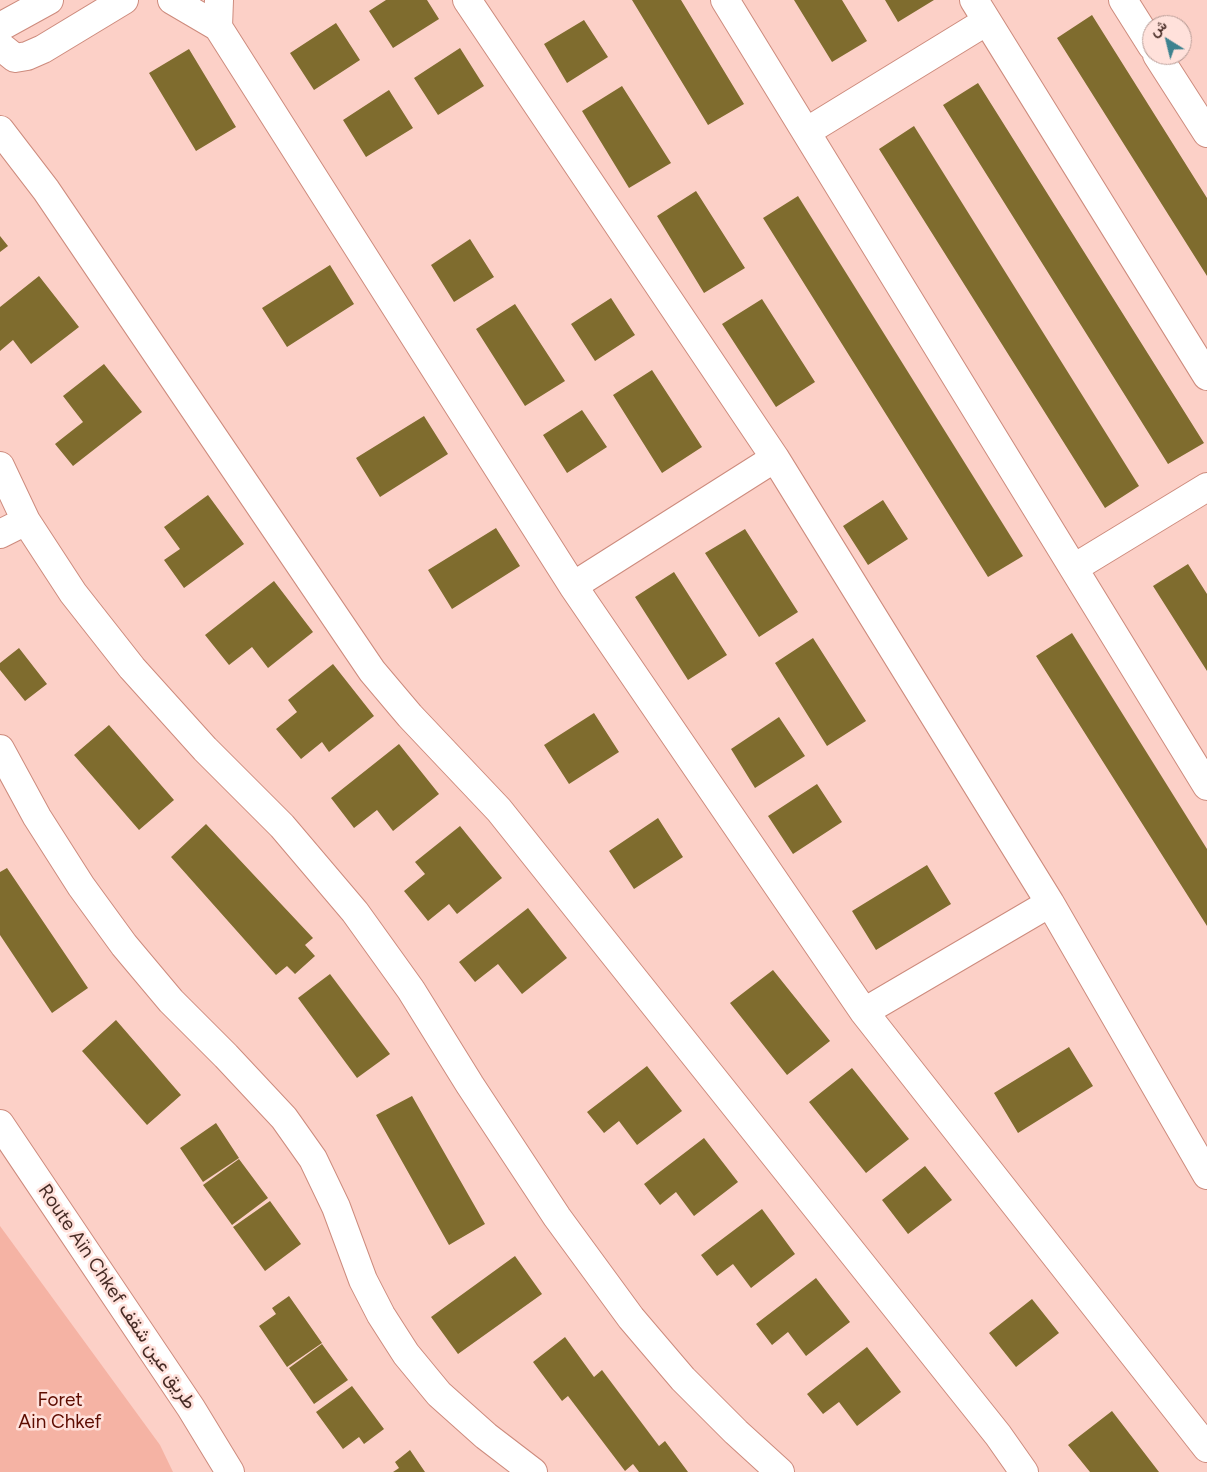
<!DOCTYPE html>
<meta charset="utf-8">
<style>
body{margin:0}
#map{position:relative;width:1207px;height:1472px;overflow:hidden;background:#fcd0c7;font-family:Figtree,Vazirmatn,sans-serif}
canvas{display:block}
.north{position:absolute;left:1142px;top:15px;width:50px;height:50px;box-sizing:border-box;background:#ffe1db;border:1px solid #b59993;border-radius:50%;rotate:324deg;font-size:14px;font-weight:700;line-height:20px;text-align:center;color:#472c26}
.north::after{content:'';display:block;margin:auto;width:18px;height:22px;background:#3d828f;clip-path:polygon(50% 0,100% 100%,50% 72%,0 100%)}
</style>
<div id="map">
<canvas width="1207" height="1472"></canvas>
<div class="north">ش</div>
</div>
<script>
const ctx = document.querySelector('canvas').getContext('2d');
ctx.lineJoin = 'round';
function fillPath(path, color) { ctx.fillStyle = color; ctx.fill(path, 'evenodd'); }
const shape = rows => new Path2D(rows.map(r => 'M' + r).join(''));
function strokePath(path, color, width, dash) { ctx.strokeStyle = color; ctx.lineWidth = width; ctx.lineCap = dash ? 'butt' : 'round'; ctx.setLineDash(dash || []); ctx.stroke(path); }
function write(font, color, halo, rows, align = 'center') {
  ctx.font = font + ' Figtree,Vazirmatn,sans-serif'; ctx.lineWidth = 5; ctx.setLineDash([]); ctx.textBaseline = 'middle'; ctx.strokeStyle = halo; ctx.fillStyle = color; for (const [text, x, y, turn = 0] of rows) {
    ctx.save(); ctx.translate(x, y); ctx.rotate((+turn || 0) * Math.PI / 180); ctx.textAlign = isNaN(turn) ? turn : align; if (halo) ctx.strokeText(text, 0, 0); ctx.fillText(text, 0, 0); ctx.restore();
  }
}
fillPath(shape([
 [0,1226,160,1445,173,1472,0,1472]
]), '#f5b3a4');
fillPath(shape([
 [386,0,427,0,439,19,393,48,369,11],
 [632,0,681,0,744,104,708,125],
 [794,0,842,0,867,41,832,62],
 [885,0,934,0,898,22],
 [1092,15,1207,198,1207,276,1057,38],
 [584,20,608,57,567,83,544,44],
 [336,23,360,60,314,90,290,53],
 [460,48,484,86,438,115,414,78],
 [189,49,236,127,196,151,149,73],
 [978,83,1204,443,1168,464,943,105],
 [622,86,671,163,629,188,582,111],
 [389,90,413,128,366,157,343,120],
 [914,126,1139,486,1105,508,879,149],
 [696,191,745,268,704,293,657,216],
 [798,196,1023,556,988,577,763,218],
 [0,236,8,246,0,252],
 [470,239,494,277,454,302,431,265],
 [330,265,354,304,287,347,262,308],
 [39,276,79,327,31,364,13,340,0,351,0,307],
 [611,298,635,335,595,361,571,324],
 [762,299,815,382,776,407,722,324],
 [515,304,565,381,525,406,476,329],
 [104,364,142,412,73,466,55,444,83,422,63,396],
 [652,370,702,447,662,473,613,395],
 [582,410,607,447,567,473,543,435],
 [424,416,448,454,380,497,356,458],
 [208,495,244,544,184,588,164,560,180,549,164,527],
 [883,500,908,539,868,565,843,526],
 [496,528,520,566,452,609,428,570],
 [745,529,798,612,759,637,705,553],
 [1188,564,1207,594,1207,671,1153,586],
 [674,572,727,655,688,680,635,597],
 [274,581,313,632,268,668,252,647,229,665,205,635],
 [1072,633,1207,849,1207,926,1036,656],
 [813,638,866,721,827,746,775,663],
 [19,648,47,684,25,701,0,670,0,663],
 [333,664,374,716,329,752,322,742,301,759,276,729,297,712,288,700],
 [594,713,619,752,569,784,544,745],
 [779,717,805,756,755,788,731,749],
 [109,725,174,800,139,830,74,755],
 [399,744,439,794,393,831,377,810,354,828,331,798],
 [817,784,842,822,793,854,768,816],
 [658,818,683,857,634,889,609,851],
 [206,824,313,938,305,945,315,956,295,974,287,966,276,975,171,857],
 [460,826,502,878,457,914,449,904,428,921,404,891,425,874,415,862],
 [927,865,951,904,876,950,852,911],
 [7,868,88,988,52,1013,0,935,0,872],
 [528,908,567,958,522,994,498,964,475,982,459,962],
 [773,970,830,1041,787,1075,730,1003],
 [330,974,390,1054,357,1078,298,998],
 [116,1020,181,1095,147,1125,82,1051],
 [1069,1047,1093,1086,1018,1133,994,1093],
 [647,1066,682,1111,637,1145,619,1121,604,1133,587,1112],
 [852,1068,909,1139,866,1173,809,1102],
 [412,1096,485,1224,449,1245,376,1115],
 [216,1123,239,1158,203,1182,180,1148],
 [704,1138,738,1182,694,1216,676,1192,660,1205,644,1184],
 [239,1159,268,1198,232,1225,203,1185],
 [925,1166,952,1200,908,1234,882,1200],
 [270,1201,301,1244,265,1271,233,1227],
 [762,1209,795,1254,751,1288,733,1264,717,1276,701,1255],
 [515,1256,542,1294,458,1354,431,1317],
 [816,1278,850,1322,806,1356,788,1332,772,1345,756,1324],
 [289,1296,322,1343,287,1367,259,1326,276,1314,272,1308],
 [1032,1299,1059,1333,1016,1367,989,1333],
 [565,1337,594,1377,602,1370,659,1446,665,1441,688,1472,639,1472,633,1464,625,1471,568,1396,562,1401,533,1362],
 [322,1344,348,1380,314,1404,289,1368],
 [867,1347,901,1392,857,1426,839,1402,823,1414,807,1394],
 [352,1386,384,1429,364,1444,359,1437,343,1449,316,1412],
 [1112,1411,1139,1446,1159,1472,1090,1472,1068,1445],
 [410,1450,425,1472,393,1472,399,1468,395,1462]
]), '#7f6c2e');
const minor = shape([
 [172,0,218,27,573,586,864,1012,1207,1448],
 [467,0,775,458,1050,903,1207,1175],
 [725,0,1207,786],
 [974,0,1207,376],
 [1123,0,1152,46],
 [0,27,49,0],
 [218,27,219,0],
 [0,46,15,58,27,56,43,49,124,0],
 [1157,55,1207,133],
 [0,130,46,190,372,671,410,716,499,810,998,1435,1024,1472],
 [806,132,987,21],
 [0,466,26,521,73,593,132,668,205,749,282,826,355,912,411,990,470,1085,557,1217,631,1318,683,1379,736,1432,780,1472],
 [0,534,26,521],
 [1074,568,1207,487],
 [573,586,775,458],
 [0,749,37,817,81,886,124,945,171,1001,226,1056,284,1118,313,1159,336,1207,363,1280,381,1315,406,1354,439,1394,486,1436,533,1472],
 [864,1012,1050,903]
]);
const tertiary = shape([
 [0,1124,191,1408,230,1472]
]);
strokePath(minor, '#cd8b7d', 30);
strokePath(tertiary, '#cd8b7d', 30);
strokePath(minor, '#fff', 28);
strokePath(tertiary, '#fff', 28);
write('19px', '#472c26', '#ffe1db', [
 ["Route Aïn Chkef طريق عين شقف",117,1297,56]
]);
write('19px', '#5d0c00', '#ffe1db', [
 ["Foret",60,1400],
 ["Ain Chkef",60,1422]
]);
</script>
